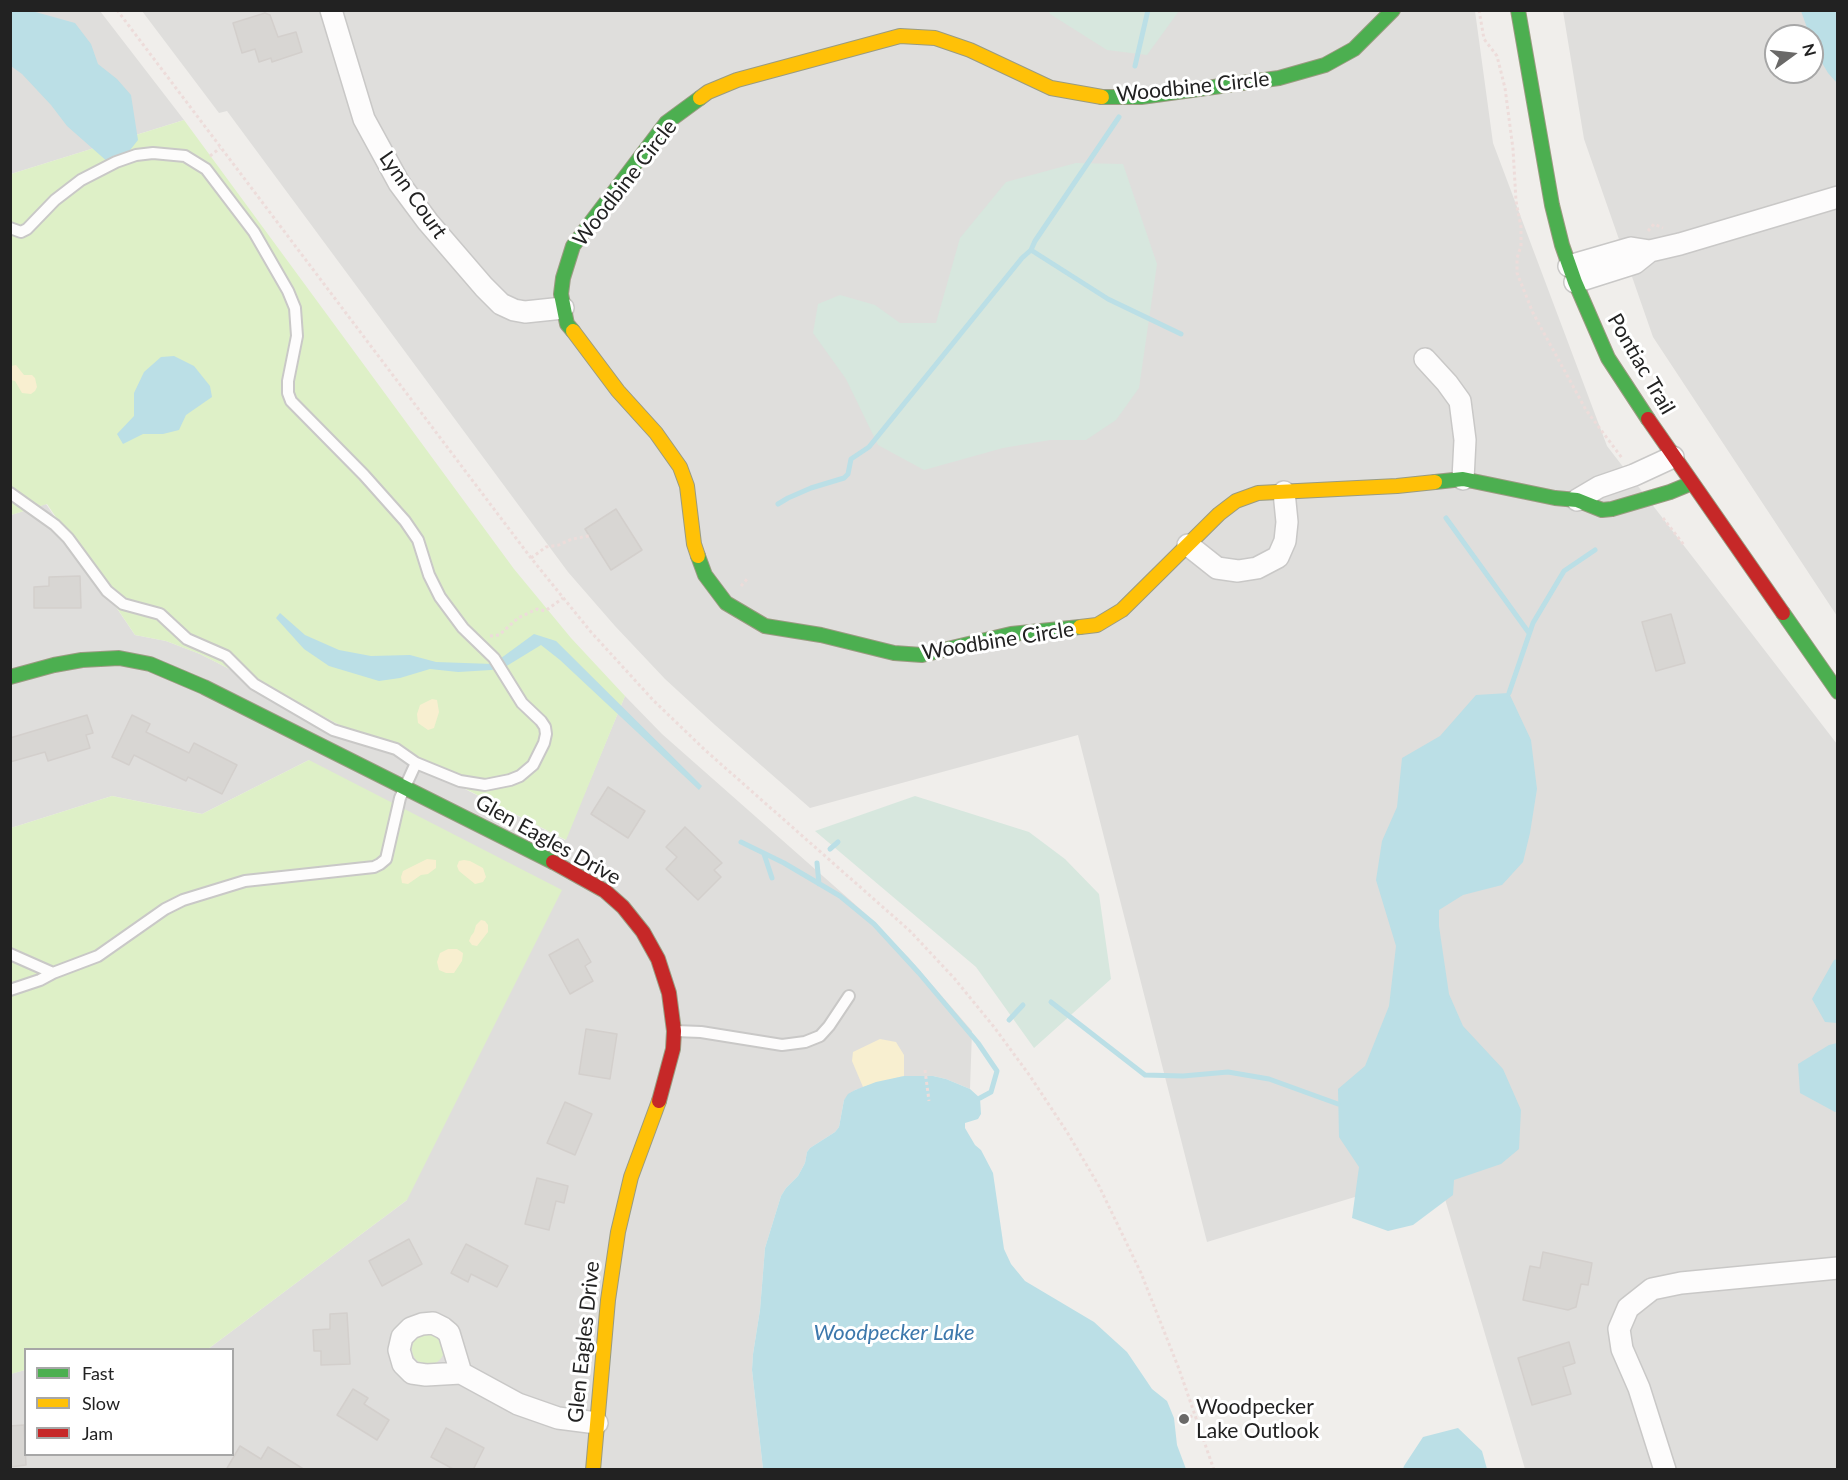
<!DOCTYPE html>
<style>
body{margin:0}
#map{position:relative;width:1848px;height:1480px;overflow:hidden;background:#f0eeeb;font-family:Lato,sans-serif}
canvas{display:block}
.frame{position:absolute;inset:0;border:12px solid #222;pointer-events:none}
.legend{position:absolute;left:24px;top:1348px;width:210px;height:108px;box-sizing:border-box;background:#fff;border:2px solid #a7a7a7;margin:0;padding:8px 10px;list-style:none;font-size:18px;color:#222}
.legend li{display:flex;align-items:center;gap:12px;height:30px}
.legend b{width:30px;border:2px solid #a7a7a7}
.north{position:absolute;left:1764px;top:24px;width:60px;height:60px;box-sizing:border-box;background:#fff;border:2px solid #a7a7a7;border-radius:50%;rotate:75deg;font-size:16px;font-weight:700;line-height:24px;text-align:center;color:#222}
.north::after{content:'';display:block;margin:auto;width:21px;height:27px;background:#6a6968;clip-path:polygon(50% 0,100% 100%,50% 72%,0 100%)}
</style>
<div id="map">
<canvas width="1848" height="1480"></canvas>
<div class="frame"></div>
<ul class="legend">
<li><b style="height:8px;background:#4caf50"></b>Fast</li>
<li><b style="height:8px;background:#ffc107"></b>Slow</li>
<li><b style="height:8px;background:#c62828"></b>Jam</li>
</ul>
<div class="north">N</div>
</div>
<script>
const ctx = document.querySelector('canvas').getContext('2d');
ctx.lineJoin = 'round';
function fillPath(path, color) { ctx.fillStyle = color; ctx.fill(path, 'evenodd'); }
const shape = rows => new Path2D(rows.map(r => 'M' + r).join(''));
function strokePath(path, color, width, dash) { ctx.strokeStyle = color; ctx.lineWidth = width; ctx.lineCap = dash ? 'butt' : 'round'; ctx.setLineDash(dash || []); ctx.stroke(path); }
function write(font, color, halo, rows, align = 'center') {
  ctx.font = font + ' Lato,sans-serif'; ctx.lineWidth = 6; ctx.setLineDash([]); ctx.textBaseline = 'middle'; ctx.strokeStyle = halo; ctx.fillStyle = color; for (const [text, x, y, turn = 0] of rows) {
    ctx.save(); ctx.translate(x, y); ctx.rotate((+turn || 0) * Math.PI / 180); ctx.textAlign = isNaN(turn) ? turn : align; if (halo) ctx.strokeText(text, 0, 0); ctx.fillText(text, 0, 0); ctx.restore();
  }
}
fillPath(shape([
 [11,11,100,11,184,120,11,174],
 [142,11,1475,11,1493,143,1607,446,1837,744,1837,1469,1525,1469,1437,1172,1207,1242,1078,735,810,808,715,725,665,679,615,626,568,572,227,111,219,113],
 [1563,11,1837,11,1837,616,1653,337,1584,139],
 [1776,36,1812,36,1812,72,1776,72],
 [46,504,135,635,166,641,200,654,565,840,625,696,662,734,867,915,909,958,972,1031,970,1089,946,1079,933,1076,904,1076,855,1090,844,1100,839,1127,835,1132,810,1148,807,1152,805,1163,798,1176,786,1188,781,1196,765,1248,760,1310,753,1354,752,1370,763,1469,11,1469,10,1374,25,1370,26,1454,232,1454,232,1350,208,1349,407,1200,309,760,202,814,112,796,11,828,11,515]
]), '#dfdedc');
fillPath(shape([
 [184,120,514,569,571,638,625,696,566,840,200,654,166,641,135,635,47,504,11,515,11,174],
 [309,760,562,890,407,1200,208,1349,26,1350,25,1370,11,1374,11,828,112,796,202,814],
 '412 1349a16 16 0 1 1 32 0a16 16 0 1 1-32 0Z'
]), '#def0c7');
fillPath(shape([
 [1049,11,1049,10,1179,11,1147,55,1107,50,1050,14],
 [1076,163,1123,164,1157,264,1139,388,1116,420,1086,440,1050,440,1003,448,924,470,878,445,846,379,813,333,818,304,840,295,875,305,900,323,936,323,960,238,1006,182],
 [915,796,1029,832,1065,859,1099,894,1111,979,1034,1048,976,967,815,831]
]), '#d7e7de');
fillPath(shape([
 [16,365,24,375,32,375,35,378,37,387,35,391,31,394,22,393,15,381,11,380,11,366],
 [432,699,437,700,439,712,434,728,428,730,418,723,417,714,420,705],
 [427,859,436,860,436,868,428,874,421,875,408,884,402,883,401,877,403,871],
 [464,860,470,861,483,868,486,877,483,882,475,884,459,871,457,866,459,861],
 [481,920,485,921,488,925,488,932,477,946,472,945,469,941,471,936,474,932,476,925],
 [448,949,457,949,463,953,462,961,454,973,446,973,439,970,437,962,440,953],
 [880,1039,896,1042,904,1055,904,1076,863,1087,852,1061,853,1052]
]), '#f8efd0');
fillPath(shape([
 [10,11,32,11,75,23,91,44,98,64,117,79,131,95,138,140,127,154,109,163,67,126,51,105,22,74,11,66],
 [1801,11,1837,11,1837,83,1828,73,1815,51,1812,44,1812,36,1810,36],
 [174,356,194,366,210,386,212,397,186,415,179,430,163,434,143,434,123,444,117,434,134,416,134,393,144,372,161,357],
 [280,613,305,635,339,650,371,656,410,655,436,662,493,664,534,634,556,641,702,786,699,790,560,660,541,645,505,667,491,670,458,672,430,669,400,678,379,681,329,666,304,649,276,618],
 [1509,693,1531,740,1537,789,1530,833,1523,862,1502,885,1463,895,1439,910,1439,926,1449,994,1463,1026,1503,1069,1521,1110,1519,1149,1501,1164,1454,1180,1453,1195,1413,1225,1388,1231,1352,1218,1359,1167,1339,1137,1338,1089,1365,1066,1389,1006,1396,946,1376,880,1382,841,1397,807,1402,758,1440,736,1476,695],
 [1837,959,1837,1023,1825,1022,1812,999,1834,960],
 [1837,1043,1838,1111,1835,1112,1800,1093,1798,1064,1829,1045],
 [904,1076,933,1076,946,1079,970,1089,980,1098,981,1114,978,1119,965,1123,965,1128,975,1145,981,1150,993,1173,1004,1249,1011,1264,1025,1281,1094,1322,1127,1352,1152,1389,1167,1401,1174,1418,1177,1445,1186,1469,763,1469,752,1370,753,1354,760,1310,765,1248,781,1196,786,1188,798,1176,805,1163,807,1152,810,1148,835,1132,839,1127,844,1100,848,1094,855,1090,876,1082],
 [1458,1428,1482,1451,1487,1469,1403,1469,1404,1466,1423,1437]
]), '#bbdfe6');
strokePath(shape([
 [1135,66,1148,10],
 [1031,250,1108,299,1181,334],
 [778,504,788,498,811,488,844,478,848,474,851,459,869,447,1022,258,1031,250,1035,241,1119,117],
 [1446,518,1529,633],
 [1509,693,1533,623,1564,571,1595,550],
 [741,842,784,863,840,896,874,924,919,973,978,1043,997,1071,991,1092,980,1098],
 [830,849,838,842],
 [764,854,772,878],
 [817,863,819,884],
 [1051,1002,1145,1075,1183,1076,1228,1072,1269,1079,1338,1104],
 [1009,1020,1023,1005]
]), '#bbdfe6', 5);
const building = shape([
 [265,13,270,15,278,37,296,32,302,52,272,62,271,58,259,62,255,49,242,53,233,23,265,13],
 [616,509,642,550,611,570,585,529,616,509],
 [80,576,81,608,34,608,34,587,49,586,49,577,80,576],
 [1671,614,1685,663,1656,671,1642,622,1671,614],
 [87,715,93,733,86,735,90,748,48,761,45,752,10,762,10,738,87,715],
 [132,715,150,724,146,732,189,753,194,743,237,765,222,794,188,777,186,781,134,755,129,765,112,757,132,715],
 [608,787,645,811,628,838,591,814,608,787],
 [685,827,722,863,714,870,721,877,698,900,666,869,677,857,666,847,685,827],
 [578,939,591,962,585,966,593,981,570,994,549,955,578,939],
 [586,1029,617,1034,610,1079,579,1074,586,1029],
 [565,1102,592,1114,575,1155,547,1143,565,1102],
 [537,1178,568,1186,564,1203,556,1201,549,1230,525,1224,537,1178],
 [409,1239,422,1264,382,1286,369,1261,409,1239],
 [466,1244,508,1266,497,1287,471,1274,468,1282,451,1273,466,1244],
 [1543,1252,1592,1263,1588,1285,1581,1284,1576,1307,1568,1310,1523,1300,1530,1266,1540,1268,1543,1252],
 [347,1313,350,1364,321,1365,321,1351,314,1351,313,1330,330,1329,330,1314,347,1313],
 [1569,1342,1575,1363,1563,1367,1571,1394,1532,1405,1518,1358,1569,1342],
 [353,1389,368,1398,364,1404,389,1420,377,1440,337,1415,353,1389],
 [24,1425,26,1465,10,1467,10,1426,24,1425],
 [446,1428,484,1448,473,1470,455,1470,431,1457,446,1428],
 [240,1446,261,1459,268,1447,305,1470,226,1470,240,1446]
]);
fillPath(building, '#d8d6d3');
strokePath(building, '#d3cfcc', 1.5);
const lane = shape([
 [10,228,21,232,27,229,55,200,81,180,116,162,136,155,153,153,185,156,206,169,254,232,288,291,295,308,297,336,288,381,288,393,291,401,364,475,405,521,418,540,429,575,440,597,463,628,494,658,522,703,541,721,545,727,546,734,544,743,533,765,520,776,510,780,485,785,460,781,416,763,396,749,333,730,254,684,226,656,187,639,160,614,123,604,107,591,68,538,55,525,10,493],
 [10,954,53,973],
 [10,990,40,980,53,973,98,956,165,909,183,900,245,881,374,867,380,864,386,859,400,798,416,763],
 [675,1031,701,1032,782,1045,805,1042,820,1036,829,1026,849,996]
]);
const street = shape([
 [331,10,364,119,399,183,428,222,484,287,501,304,514,310,525,312,563,308],
 [1650,251,1680,244,1838,197],
 [1569,266,1631,248,1650,251,1635,263,1575,282],
 [1425,359,1447,383,1460,401,1465,440,1463,479],
 [1577,500,1599,487,1634,475,1673,457],
 [1188,545,1217,568,1238,571,1257,568,1278,557,1285,541,1287,522,1284,492],
 [461,1373,449,1333,443,1328,433,1323,422,1324,411,1328,402,1337,399,1350,403,1364,412,1373,426,1375,461,1373,518,1404,558,1418,597,1423],
 [1665,1470,1639,1388,1622,1349,1619,1329,1628,1308,1652,1289,1681,1283,1838,1268]
]);
const fast = shape([
 [1518,10,1552,205,1562,245,1575,282,1608,358,1648,419],
 [1102,97,1141,97,1279,78,1325,65,1354,49,1393,10],
 [573,331,567,324,561,294,563,278,573,246,666,123,700,98],
 [1435,482,1463,479,1555,498,1577,500,1602,510,1612,509,1670,492,1692,483],
 [698,556,705,575,726,603,765,626,821,635,894,653,922,655,1011,634,1080,627],
 [1783,613,1838,692],
 [10,677,54,665,82,660,119,658,150,664,204,687,553,862]
]);
const slow = shape([
 [700,98,708,92,737,80,900,36,935,38,970,50,1051,88,1102,97],
 [573,331,618,391,656,433,680,467,687,486,694,544,698,556],
 [1080,627,1097,625,1122,610,1219,514,1236,501,1258,493,1397,486,1435,482],
 [593,1470,608,1300,618,1232,631,1177,659,1101]
]);
const jam = shape([
 [1648,419,1783,613],
 [553,862,605,891,623,907,643,932,658,959,669,993,674,1031,673,1049,659,1101]
]);
strokePath(lane, '#c9c8c7', 14);
strokePath(street, '#c9c8c7', 24);
strokePath(fast, '#9a9b81', 16);
strokePath(slow, '#9a9b81', 16);
strokePath(jam, '#9a9b81', 16);
strokePath(shape([
 [117,10,531,558,591,632,653,700,705,750,910,931,954,978,994,1027,1030,1076,1067,1132,1099,1186,1141,1273,1179,1369,1214,1470],
 [1479,10,1484,39,1497,56,1505,88,1513,149,1516,201,1521,227,1521,246,1517,258,1517,273,1533,313,1586,410,1622,458],
 [210,156,220,148],
 [1648,231,1654,224,1663,228],
 [1663,518,1684,545],
 [531,558,546,547,559,545,572,539,589,536],
 [741,586,747,579],
 [490,636,499,635,518,618,537,609,545,611,563,598],
 [925,1070,929,1101],
 [1184,1419,1195,1415]
]), '#eddcda', 3, [3, 3]);
strokePath(lane, '#fdfcfc', 10);
strokePath(street, '#fdfcfc', 21);
strokePath(fast, '#4caf50', 14);
strokePath(slow, '#ffc107', 14);
strokePath(jam, '#c62828', 14);
for (const [x, y, r, color] of [
 [1184,1419,6,"#6a6968"]
]) { const dot = new Path2D(); dot.arc(x, y, r, 0, 2 * Math.PI); ctx.fillStyle = color; ctx.fill(dot); strokePath(dot, '#fff', 2); }
write('21px', '#222', '#fff', [
 ["Woodbine Circle",1193,87,-6],
 ["Woodbine Circle",625,183,-52],
 ["Lynn Court",413,195,55],
 ["Pontiac Trail",1641,364,60],
 ["Woodbine Circle",998,641,-9],
 ["Glen Eagles Drive",548,840,29],
 ["Glen Eagles Drive",584,1342,-84]
]);
write('21px', '#222', '#fff', [
 ["Woodpecker",1196,1407],
 ["Lake Outlook",1196,1431]
], 'left');
write('italic 22px', '#3d78ac', '#fff', [
 ["Woodpecker Lake",894,1333]
]);
</script>
